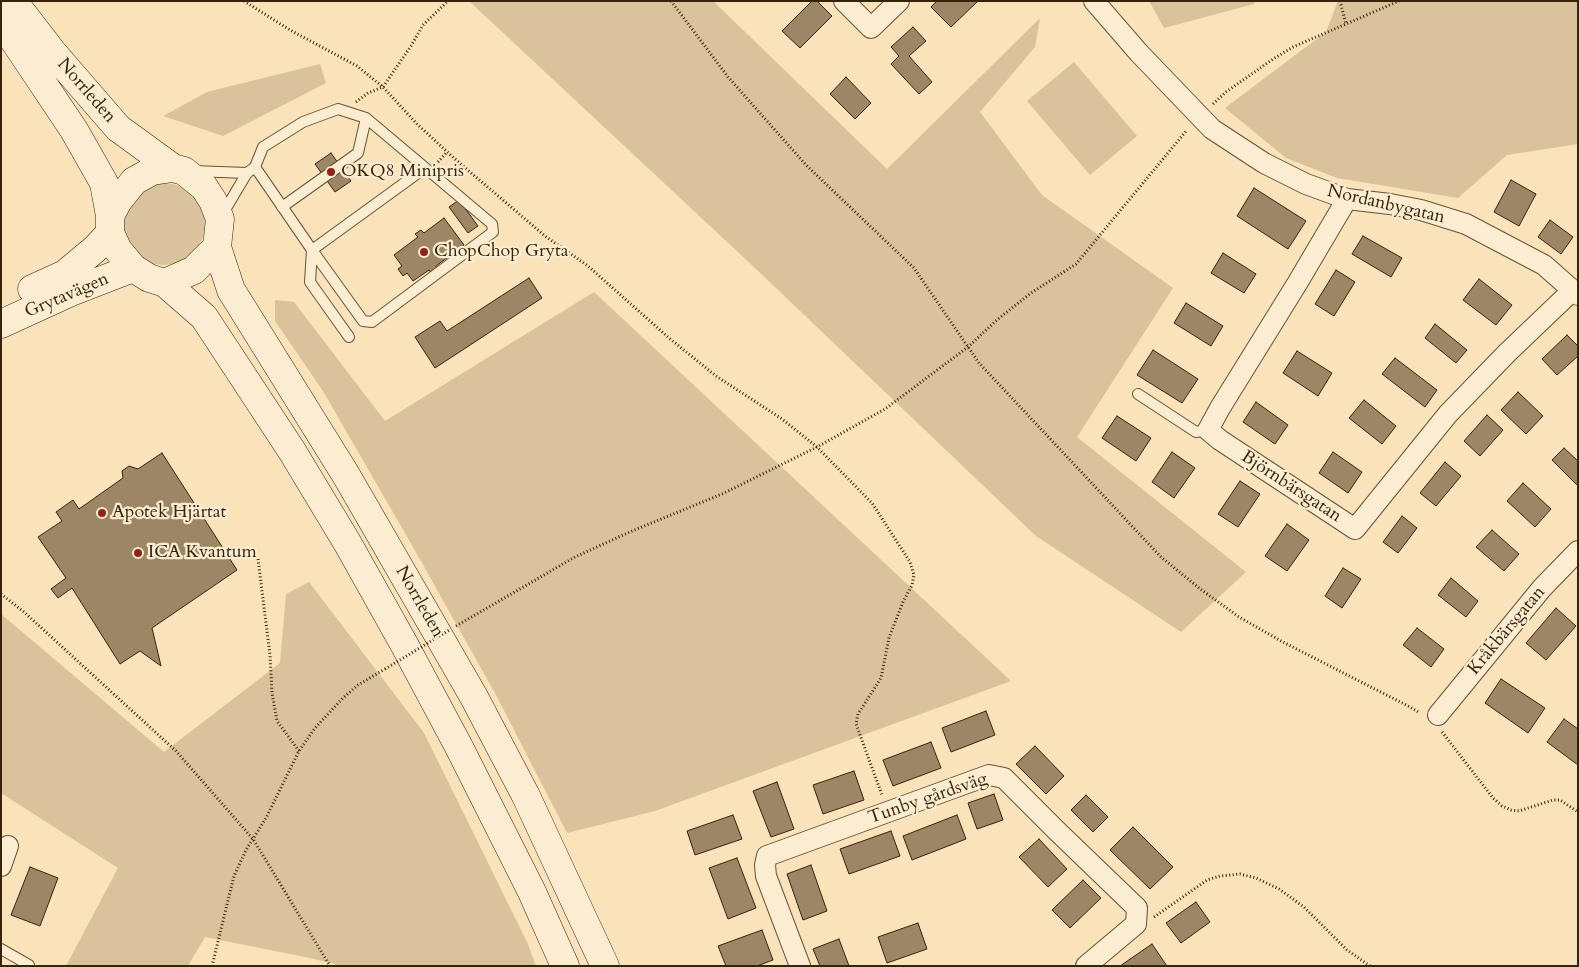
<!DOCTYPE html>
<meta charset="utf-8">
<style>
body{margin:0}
#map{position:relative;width:1579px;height:967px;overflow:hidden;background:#fae2ba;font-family:Cardo,serif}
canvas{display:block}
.frame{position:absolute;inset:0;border:2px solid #362308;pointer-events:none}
</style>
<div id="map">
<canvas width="1579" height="967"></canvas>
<div class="frame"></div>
</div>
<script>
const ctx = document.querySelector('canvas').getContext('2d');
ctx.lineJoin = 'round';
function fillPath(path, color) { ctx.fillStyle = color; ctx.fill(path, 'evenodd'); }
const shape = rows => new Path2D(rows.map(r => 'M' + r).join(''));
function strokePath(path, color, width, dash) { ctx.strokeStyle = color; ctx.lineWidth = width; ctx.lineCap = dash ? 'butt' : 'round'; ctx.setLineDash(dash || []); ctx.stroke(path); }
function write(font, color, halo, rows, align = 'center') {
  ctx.font = font + ' Cardo,serif'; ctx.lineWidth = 4.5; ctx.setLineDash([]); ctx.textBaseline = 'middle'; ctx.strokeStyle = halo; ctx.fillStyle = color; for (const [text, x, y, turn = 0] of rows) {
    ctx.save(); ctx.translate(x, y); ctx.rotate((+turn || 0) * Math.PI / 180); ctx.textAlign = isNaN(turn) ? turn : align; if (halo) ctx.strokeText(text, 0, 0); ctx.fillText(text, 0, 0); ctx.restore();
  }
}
fillPath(shape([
 [469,1,713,1,887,169,1040,18,1035,47,980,112,1042,195,1173,288,1077,437,1246,572,1181,632,1036,536,755,268],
 [1149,1,1255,1,1254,4,1164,28],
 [1338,1,1578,1,1578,144,1507,155,1458,198,1337,178,1286,158,1225,108,1326,32],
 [1074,62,1137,136,1090,175,1027,101],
 [320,64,326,83,223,136,163,116,207,92],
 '123 224a41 41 0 1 1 82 0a41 41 0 1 1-82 0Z',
 [594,292,1011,681,655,811,567,833,496,695,417,554,323,391,275,321,275,300,294,302,385,421],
 [309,582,424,733,527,942,536,966,336,966,335,964,305,957,205,937,188,966,66,966,118,868,1,793,1,614,164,752,280,663,286,594]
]), '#d9c29c');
const building = shape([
 [812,1,817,1,832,16,800,48,782,31,812,1],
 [937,1,977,1,977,2,951,27,931,7,937,1],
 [913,27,926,41,909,56,932,82,919,94,891,64,899,56,891,47,913,27],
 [846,77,871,103,855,119,830,94,846,77],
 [331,153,351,181,335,192,315,164,331,153],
 [1511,180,1536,194,1519,226,1494,212,1511,180],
 [1254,188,1306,221,1288,249,1237,216,1254,188],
 [459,200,478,226,468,233,449,207,459,200],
 [444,218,464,245,436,266,437,268,431,273,429,270,413,281,407,273,403,276,398,269,402,266,394,255,418,237,415,234,421,230,424,233,444,218],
 [1550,220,1573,237,1561,254,1538,237,1550,220],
 [1363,236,1402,258,1391,277,1352,254,1363,236],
 [1223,253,1256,274,1244,293,1211,273,1223,253],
 [1336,270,1355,282,1334,316,1315,304,1336,270],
 [529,278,542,298,435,368,415,337,440,321,447,331,529,278],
 [1479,279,1512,305,1496,325,1463,300,1479,279],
 [1186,303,1223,326,1211,346,1174,323,1186,303],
 [1435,324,1467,350,1456,363,1425,338,1435,324],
 [1567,335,1578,346,1578,356,1557,375,1542,359,1567,335],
 [1153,350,1198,379,1182,403,1137,375,1153,350],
 [1297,351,1332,373,1318,396,1283,373,1297,351],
 [1395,358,1437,390,1425,407,1382,374,1395,358],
 [1518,392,1543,416,1526,434,1501,410,1518,392],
 [1364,400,1396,426,1382,444,1349,418,1364,400],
 [1256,402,1288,425,1275,444,1243,422,1256,402],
 [1487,415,1503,430,1480,456,1464,441,1487,415],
 [1117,416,1151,438,1136,461,1102,438,1117,416],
 [1564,448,1578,461,1578,486,1552,460,1564,448],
 [1172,452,1195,468,1174,498,1152,482,1172,452],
 [1333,452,1362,472,1348,493,1319,473,1333,452],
 [162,453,237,570,152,628,161,666,140,651,120,664,72,588,58,598,51,589,66,578,38,537,62,521,56,512,73,500,79,509,123,478,122,471,129,466,138,469,162,453],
 [1445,462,1461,476,1436,506,1420,493,1445,462],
 [1240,481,1260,494,1238,527,1218,514,1240,481],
 [1523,483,1551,509,1535,527,1507,501,1523,483],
 [1402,516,1417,528,1398,553,1383,542,1402,516],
 [1287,524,1309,540,1287,571,1265,556,1287,524],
 [1492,530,1519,554,1504,571,1476,547,1492,530],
 [1343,568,1361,579,1342,608,1325,596,1343,568],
 [1451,578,1478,601,1466,617,1438,595,1451,578],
 [1556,608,1576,626,1546,660,1526,643,1556,608],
 [1417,628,1444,649,1431,667,1403,645,1417,628],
 [1501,679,1545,708,1528,733,1485,703,1501,679],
 [986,711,995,735,951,752,942,728,986,711],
 [1564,719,1578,729,1578,765,1547,742,1564,719],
 [931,742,941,768,893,786,883,760,931,742],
 [1035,746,1064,776,1046,794,1016,764,1035,746],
 [854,771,864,800,823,814,813,785,854,771],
 [777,782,794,829,771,837,753,791,777,782],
 [994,794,1003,820,977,829,968,803,994,794],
 [1086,795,1108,817,1093,832,1071,810,1086,795],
 [733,815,742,839,695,855,687,831,733,815],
 [957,815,966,839,912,860,903,836,957,815],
 [1133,827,1173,867,1150,889,1110,850,1133,827],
 [891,831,900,856,849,874,840,849,891,831],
 [1039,839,1067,869,1048,887,1019,857,1039,839],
 [737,858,756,908,728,919,709,868,737,858],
 [811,865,827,911,803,920,787,874,811,865],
 [30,867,58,878,40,926,11,915,30,867],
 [1083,880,1101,898,1070,928,1052,910,1083,880],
 [1196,902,1210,922,1181,943,1166,923,1196,902],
 [918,923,927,949,887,963,878,937,918,923],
 [762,930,773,960,757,966,726,966,718,946,762,930],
 [839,939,849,966,820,966,813,949,839,939],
 [1152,944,1167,966,1120,966,1152,944]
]);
fillPath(building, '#9c8665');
strokePath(building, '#362308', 1);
const lane = shape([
 [255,167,263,147,303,122,338,109,366,118,492,224,493,232,372,322,363,321,312,250,425,168],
 [193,171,247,173],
 [282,207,358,153,366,118],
 [222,215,247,173,255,167,312,250,310,282,349,337],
 [1138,394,1196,432,1208,430],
 [1,949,29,965]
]);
const street = shape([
 [844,1,871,28,899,1],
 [1094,1,1139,53,1212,129,1264,163,1306,184,1347,199,1390,204,1421,210,1466,224,1544,265,1578,295],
 [1347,199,1298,282,1220,408,1208,430,1220,440,1355,529,1448,414,1507,353,1573,290],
 [1438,715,1542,588,1578,551],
 [1,866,8,846],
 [800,966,766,876,765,865,767,856,989,775,1004,778,1057,831,1137,908,1136,924,1086,966]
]);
const secondary = shape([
 [13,1,54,54,118,128,173,168],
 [1,21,74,130,104,183,110,216],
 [173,168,184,171,204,187,213,201,220,219,217,247,194,270,165,283,149,278,133,268,118,250,110,233,110,216,118,201,134,181,152,171,173,168],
 [217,247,231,290,346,475,474,697,526,796,605,966],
 [165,283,204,317,292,451,348,544,404,644,459,747,532,892,565,966],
 [32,289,65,274,95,249,110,233],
 [1,324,71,292,133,268]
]);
strokePath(lane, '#675334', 12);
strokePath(street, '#675334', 22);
strokePath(secondary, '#362308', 29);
strokePath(shape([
 [244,1,290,30,357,66,383,87,417,124,456,160,545,236,588,266,669,338,716,376,782,419,817,447,872,503,910,562,914,575,912,585,903,602,889,638,881,678,858,714,856,724,882,795],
 [671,1,728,77,806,165,914,268,979,363,1161,557,1199,588,1239,617,1281,641,1410,707,1420,713],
 [1340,1,1346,24],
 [356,102,368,93,383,87,411,46,423,25,448,1],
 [1213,104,1226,92,1273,59,1293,47,1399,1],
 [438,162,447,152],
 [258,559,270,655,272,693,277,721,299,751],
 [1,594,24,612,176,751,253,839,330,966],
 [456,626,575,557,632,531,722,494,817,447,885,409,968,347,998,319,1031,293,1076,264,1187,130],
 [1442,732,1493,798,1502,806,1511,810,1519,811,1553,800,1560,800,1578,812],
 [1154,917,1207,880,1220,876,1240,874,1256,878,1279,889,1304,907,1347,950,1370,966],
 [212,966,234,876,246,850,266,818,299,751,315,728,343,698,358,685,385,669]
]), '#362308', 3, [1, 2.5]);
strokePath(lane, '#fcecd2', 10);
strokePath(street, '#fcecd2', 20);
strokePath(secondary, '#fcecd2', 28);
strokePath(shape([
 [385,669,451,629]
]), '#362308', 3, [1, 2.5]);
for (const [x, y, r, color] of [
 [331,172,5,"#8f2418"],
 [424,252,5,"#8f2418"],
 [102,513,5,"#8f2418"],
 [138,553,5,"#8f2418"]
]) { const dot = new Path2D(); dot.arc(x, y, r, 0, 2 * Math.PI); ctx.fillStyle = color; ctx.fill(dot); strokePath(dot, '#fcecd2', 2); }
write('18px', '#362308', '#fcecd2', [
 ["Norrleden",86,91,49],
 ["Nordanbygatan",1386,205,13],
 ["Grytavägen",67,296,-23],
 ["Björnbärsgatan",1291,487,33],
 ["Norrleden",419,602,60],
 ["Kråkbärsgatan",1507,631,-50],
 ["Tunby gårdsväg",928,799,-19]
]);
write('18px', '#362308', '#fcecd2', [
 ["OKQ8 Minipris",341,172],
 ["ChopChop Gryta",434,252],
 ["Apotek Hjärtat",112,513],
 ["ICA Kvantum",148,553]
], 'left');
</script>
